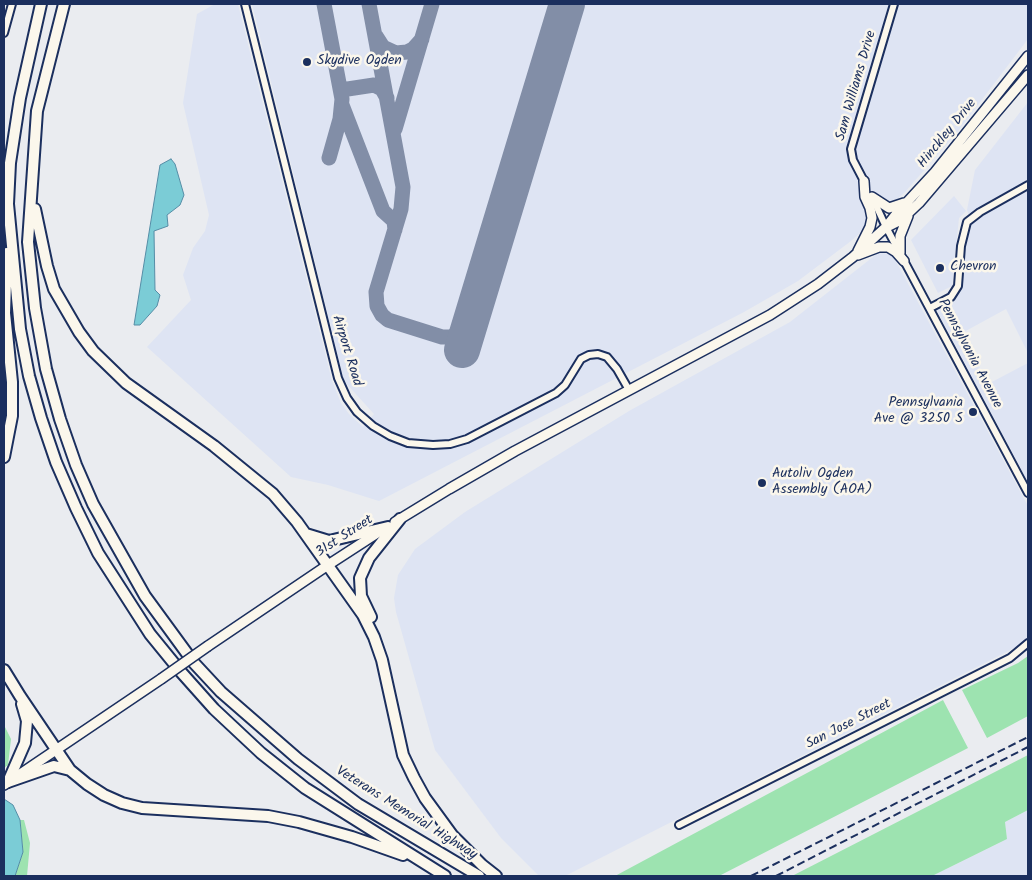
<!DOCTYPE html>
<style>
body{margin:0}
#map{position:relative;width:1032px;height:880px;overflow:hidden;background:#eaecf0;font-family:Kalam,sans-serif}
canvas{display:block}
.frame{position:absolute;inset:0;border:5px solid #1b2f5e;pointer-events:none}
</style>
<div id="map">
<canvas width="1032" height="880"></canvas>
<div class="frame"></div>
</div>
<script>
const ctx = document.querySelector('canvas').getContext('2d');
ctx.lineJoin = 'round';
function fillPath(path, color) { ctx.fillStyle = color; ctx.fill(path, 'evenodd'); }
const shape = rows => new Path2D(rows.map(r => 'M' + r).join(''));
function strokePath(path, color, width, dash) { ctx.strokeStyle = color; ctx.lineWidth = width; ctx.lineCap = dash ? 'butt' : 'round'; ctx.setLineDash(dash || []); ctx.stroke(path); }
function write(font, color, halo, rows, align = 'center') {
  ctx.font = font + ' Kalam,sans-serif'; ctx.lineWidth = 5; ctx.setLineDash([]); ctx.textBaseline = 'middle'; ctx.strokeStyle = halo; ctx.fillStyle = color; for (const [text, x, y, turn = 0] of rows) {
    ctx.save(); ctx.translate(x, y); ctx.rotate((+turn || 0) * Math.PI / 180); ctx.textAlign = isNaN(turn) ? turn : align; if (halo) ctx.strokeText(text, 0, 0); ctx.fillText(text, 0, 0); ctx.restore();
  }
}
fillPath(shape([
 [215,4,238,4,332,381,341,403,349,414,363,427,374,414,344,381,252,4,1028,4,1028,39,955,135,905,192,851,241,798,281,744,312,379,501,328,485,291,477,147,347,191,300,183,275,193,248,205,231,209,215,183,103,197,14],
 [1028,102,1028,353,1006,309,962,333,988,384,1028,363,1028,482,936,309,952,300,961,288,964,230,971,221,967,210,975,170],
 [954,196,966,211,959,218,952,286,938,293,911,240],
 [878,253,892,254,1028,506,1028,641,565,876,539,876,501,838,435,750,396,612,394,598,398,575,415,549,465,512,629,411,790,322],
 [1028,810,1028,876,932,876,1007,839,1005,822]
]), '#dee4f3');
fillPath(shape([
 [1028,656,1028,716,987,738,962,690,1018,663],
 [943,700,968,748,719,876,615,876],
 [4,725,11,739,8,765,4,768],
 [1028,755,1028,810,1005,822,1007,839,932,876,792,876],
 [20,820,24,820,30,843,27,876,15,876,23,852]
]), '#9de3b0');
const water = shape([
 [171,159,175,164,184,195,180,205,167,215,168,226,154,231,155,290,160,295,157,306,140,325,134,325,160,165,171,159],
 [4,799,13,805,20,820,23,852,15,876,4,876,4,799]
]);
fillPath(water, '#7bccd6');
strokePath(water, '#558da6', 1);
strokePath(shape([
 [324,4,342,99,340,119,329,158],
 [369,4,403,187,401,209,376,292,377,306,382,315,388,320,442,337,450,337,460,334,466,328,471,319],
 [376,36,383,47,396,53,407,52,413,49,422,39],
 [341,90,374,85,382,89,387,98],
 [342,105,383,211,394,221,395,230],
 [395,129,432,4]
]), '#828ea7', 15);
strokePath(shape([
 [462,350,567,4]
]), '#828ea7', 36);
const minor = shape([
 [245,4,334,362,338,378,347,398,357,412,373,426,390,436,408,443,433,445,450,444,467,439,556,393,565,385,581,359,589,355,598,354,607,357,617,369,629,390],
 [4,33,12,4],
 [865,183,853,160,851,149,894,4],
 [873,199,886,227,1028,493],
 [930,308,951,297,958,286,961,246,967,222,980,212,1028,185],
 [679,825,1010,658,1028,643]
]);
const major = shape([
 [872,197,889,208,904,203],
 [889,226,901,220,919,203,1028,75],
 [858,251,870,227,872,218,870,208,865,197,864,181],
 [900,253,900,236,908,216],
 [858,255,879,247,888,247,896,252,904,261],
 [395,522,449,489,515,451,770,315,818,284,853,257,886,227,897,213,935,172,1028,56],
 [208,646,328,565,382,530],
 [4,785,161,679]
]);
const highway = shape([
 [41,4,20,98,10,163,8,204,20,329,29,376,41,418,56,462,76,508,98,553,150,634,181,672,214,709,261,753,305,788,445,876],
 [64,4,37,111,28,242,35,308,46,369,60,419,76,465,93,504,145,596,194,663,221,692,298,759,358,804,479,876],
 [35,209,47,266,54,289,79,332,93,351,126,383,214,446,273,494,297,522,363,615,374,637,382,660,403,755,414,778,425,798,452,835,482,865,496,876],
 [4,457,12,416,12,382,5,313,7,253],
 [306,534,329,541,388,527],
 [371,617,361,596,360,578,369,558,400,519],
 [4,670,20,696,70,770,87,784,104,795,122,803,142,808,268,816,299,822,352,837,403,855],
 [8,782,25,743,27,721,22,704],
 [8,782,54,766,70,770]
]);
strokePath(minor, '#1b2f5e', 10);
strokePath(major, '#1b2f5e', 12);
strokePath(highway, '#1b2f5e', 14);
strokePath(minor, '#fbf7ec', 6);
strokePath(major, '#fbf7ec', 9);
strokePath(highway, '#fbf7ec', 10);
strokePath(shape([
 [751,876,1028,737],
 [776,876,1028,747]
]), '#1b2f5e', 2, [8, 4]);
const majorBridge = shape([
 [161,679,208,646]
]);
strokePath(majorBridge, '#1b2f5e', 12, []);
strokePath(majorBridge, '#fbf7ec', 9);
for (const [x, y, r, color] of [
 [307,62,5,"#1b2f5e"],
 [940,268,5,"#1b2f5e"],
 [973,412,5,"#1b2f5e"],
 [762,483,5,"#1b2f5e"]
]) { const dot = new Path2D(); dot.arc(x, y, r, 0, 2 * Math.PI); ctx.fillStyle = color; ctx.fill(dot); strokePath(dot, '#fbf7ec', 2); }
write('14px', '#1b2f5e', '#fbf7ec', [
 ["Skydive Ogden",317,62],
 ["Chevron",950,268],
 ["Pennsylvania",963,404,"right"],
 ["Ave @ 3250 S",963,420,"right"],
 ["Autoliv Ogden",772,475],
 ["Assembly (AOA)",772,491]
], 'left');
write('14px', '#1b2f5e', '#fbf7ec', [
 ["Sam Williams Drive",857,86,-74],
 ["Hinckley Drive",948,134,-51],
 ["Airport Road",346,351,73],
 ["Pennsylvania Avenue",969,354,62],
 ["31st Street",345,537,-33],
 ["San Jose Street",849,725,-27],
 ["Veterans Memorial Highway",406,814,32]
]);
</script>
